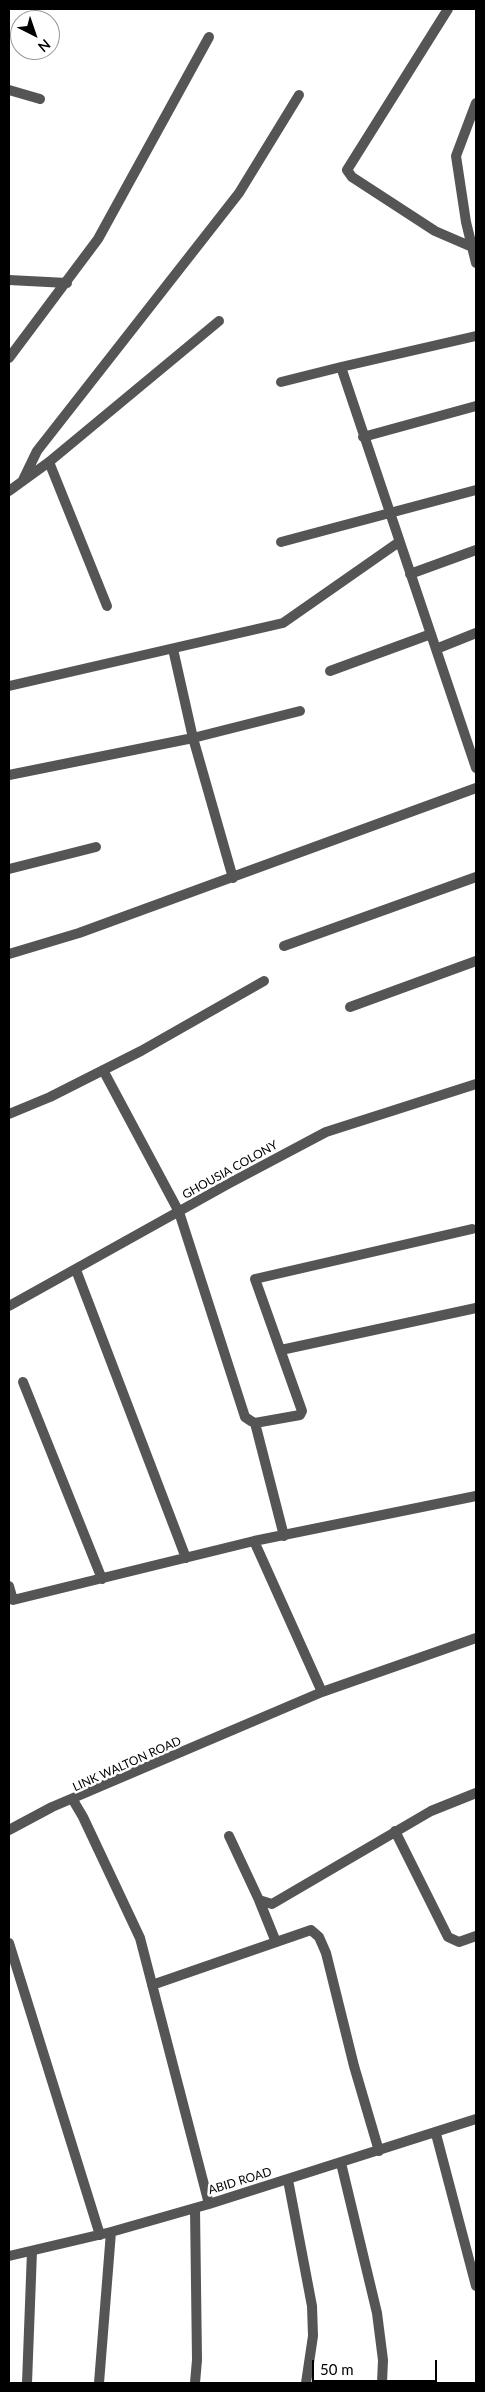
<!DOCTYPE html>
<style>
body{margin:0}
#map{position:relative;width:485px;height:2392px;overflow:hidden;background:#fff;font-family:Lato,sans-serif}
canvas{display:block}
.frame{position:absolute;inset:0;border:10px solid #000;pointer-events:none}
.north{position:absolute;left:10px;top:10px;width:50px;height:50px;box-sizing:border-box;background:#fff;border:1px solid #999;border-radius:50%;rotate:139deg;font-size:14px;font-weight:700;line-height:20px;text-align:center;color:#000}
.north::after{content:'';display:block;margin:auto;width:18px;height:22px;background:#000;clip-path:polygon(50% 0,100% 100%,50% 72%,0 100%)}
.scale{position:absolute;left:312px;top:2360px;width:125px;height:22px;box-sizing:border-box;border:2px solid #000;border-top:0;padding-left:6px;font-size:15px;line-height:18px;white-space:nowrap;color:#000;-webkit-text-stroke:4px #fff;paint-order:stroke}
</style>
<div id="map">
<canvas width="485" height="2392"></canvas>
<div class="frame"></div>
<div class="north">N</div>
<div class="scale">50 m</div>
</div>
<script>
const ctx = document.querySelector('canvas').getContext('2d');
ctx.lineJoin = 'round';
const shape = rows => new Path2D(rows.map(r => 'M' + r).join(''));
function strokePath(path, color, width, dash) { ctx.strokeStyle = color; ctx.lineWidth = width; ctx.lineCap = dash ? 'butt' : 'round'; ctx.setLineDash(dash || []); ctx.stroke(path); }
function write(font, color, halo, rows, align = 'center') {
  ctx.font = font + ' Lato,sans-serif'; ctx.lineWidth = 5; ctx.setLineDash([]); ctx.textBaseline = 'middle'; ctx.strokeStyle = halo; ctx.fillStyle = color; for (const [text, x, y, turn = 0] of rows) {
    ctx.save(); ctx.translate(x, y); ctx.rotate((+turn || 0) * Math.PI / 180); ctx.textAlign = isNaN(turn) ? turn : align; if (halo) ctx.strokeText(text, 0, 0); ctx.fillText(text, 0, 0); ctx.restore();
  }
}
strokePath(shape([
 [448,9,347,170,352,177,435,231,472,247],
 [9,90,40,99],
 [476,103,456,156,466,222,476,263],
 [9,280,67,283],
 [9,358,98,239,209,37],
 [341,367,476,768],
 [281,382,341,367,476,336],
 [363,437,476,406],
 [49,462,107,606],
 [23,480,37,451,239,193,299,95],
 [9,491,49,462,219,321],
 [281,542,476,490],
 [410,574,476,550],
 [173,649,193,738,233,878],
 [436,649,476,633],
 [330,671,431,634],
 [9,686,283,623,399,542],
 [9,775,193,738,300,711],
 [9,869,96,847],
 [284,946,476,877],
 [9,954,79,933,476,788],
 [350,1007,476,961],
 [103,1070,179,1212,245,1417,251,1421,255,1423,300,1415,302,1411,255,1279,472,1229],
 [9,1114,50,1097,141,1051,264,981],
 [76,1270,186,1558],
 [9,1306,228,1184,326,1132,476,1084],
 [281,1350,476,1308],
 [23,1382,102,1579],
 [255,1423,284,1536],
 [254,1541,322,1692],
 [9,1586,13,1600,254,1541,476,1496],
 [73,1800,83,1817,140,1938,209,2204],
 [9,1830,52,1807,322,1692,476,1638],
 [395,1831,448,1937,459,1942,476,1936],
 [229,1836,259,1900,272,1904,431,1811,476,1793],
 [259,1900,276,1942],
 [9,1943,100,2235],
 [152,1985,311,1930,319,1937,326,1953,354,2066,379,2151],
 [436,2134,476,2286],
 [341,2163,377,2313,383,2360,382,2383],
 [288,2180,312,2306,313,2336,306,2383],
 [9,2256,111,2232,209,2204,476,2119],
 [27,2383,32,2251],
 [99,2383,111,2232],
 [195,2383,197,2360,195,2208]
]), '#555', 10);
write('12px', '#000', '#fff', [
 ["GHOUSIA COLONY",230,1170,-29],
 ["LINK WALTON ROAD",127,1764,-24],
 ["ABID ROAD",240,2181,-17]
]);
</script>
